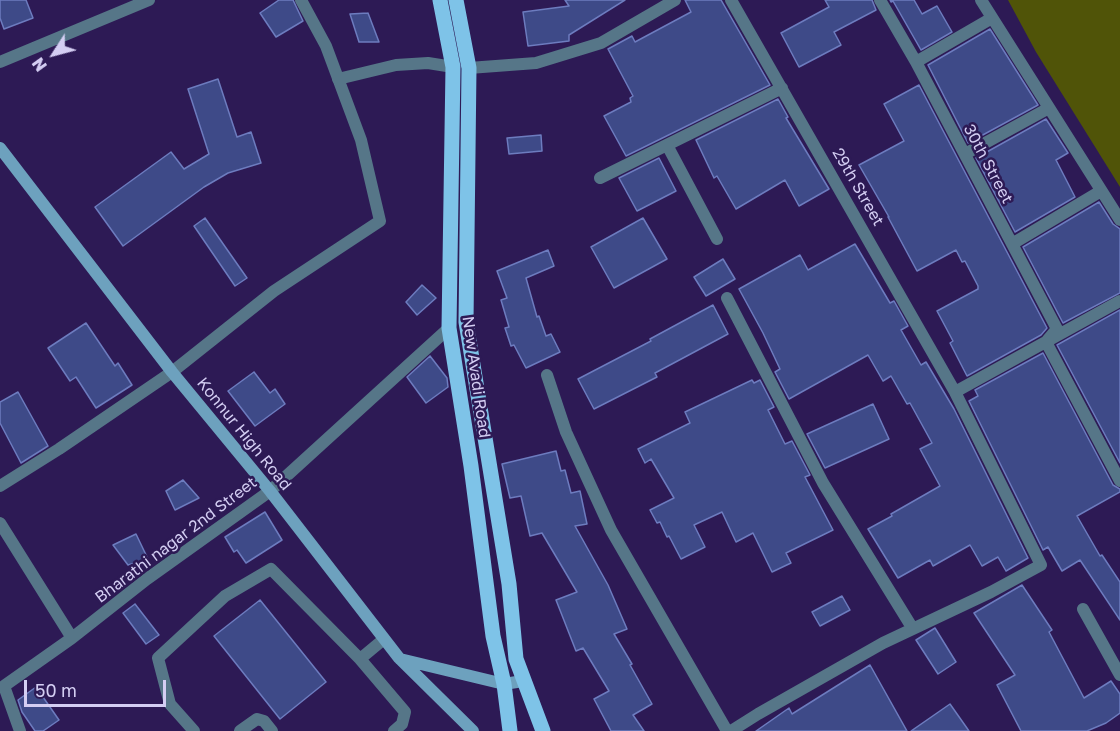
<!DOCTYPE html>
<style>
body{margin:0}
#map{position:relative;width:1120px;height:731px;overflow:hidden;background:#2d1a55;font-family:"Golos Text",sans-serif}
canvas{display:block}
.north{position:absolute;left:24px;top:24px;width:60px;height:60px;-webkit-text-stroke:4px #2d1a55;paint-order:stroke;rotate:234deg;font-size:16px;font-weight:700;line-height:24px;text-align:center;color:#d4cef3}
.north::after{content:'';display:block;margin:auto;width:21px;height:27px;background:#d4cef3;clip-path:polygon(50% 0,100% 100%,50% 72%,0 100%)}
.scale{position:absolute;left:24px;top:680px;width:142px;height:27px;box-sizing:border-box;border:3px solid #d4cef3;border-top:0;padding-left:8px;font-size:18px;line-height:21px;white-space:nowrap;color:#d4cef3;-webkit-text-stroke:4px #2d1a55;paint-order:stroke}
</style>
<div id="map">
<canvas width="1120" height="731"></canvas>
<div class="north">N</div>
<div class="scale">50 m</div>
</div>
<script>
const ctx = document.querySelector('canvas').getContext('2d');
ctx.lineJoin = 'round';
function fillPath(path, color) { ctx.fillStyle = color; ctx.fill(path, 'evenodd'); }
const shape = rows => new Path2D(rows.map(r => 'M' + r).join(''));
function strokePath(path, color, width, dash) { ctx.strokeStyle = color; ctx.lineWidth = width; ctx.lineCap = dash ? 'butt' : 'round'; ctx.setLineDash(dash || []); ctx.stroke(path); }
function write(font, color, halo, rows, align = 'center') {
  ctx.font = font + ' "Golos Text",sans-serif'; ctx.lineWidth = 5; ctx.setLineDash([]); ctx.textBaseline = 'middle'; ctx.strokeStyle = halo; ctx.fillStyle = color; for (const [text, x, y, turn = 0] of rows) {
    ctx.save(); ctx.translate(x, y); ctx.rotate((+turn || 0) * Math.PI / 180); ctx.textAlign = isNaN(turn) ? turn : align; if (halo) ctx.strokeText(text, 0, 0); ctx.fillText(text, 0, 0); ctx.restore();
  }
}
fillPath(shape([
 [1008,0,1120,0,1120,187,1036,52]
]), '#505408');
const building = shape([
 [0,0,26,0,33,18,4,29,0,18,0,0],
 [279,0,293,0,303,21,276,37,260,13,279,0],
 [565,0,625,0,569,35,569,41,528,46,523,12,569,6,565,0],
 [685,0,721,0,770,85,626,156,604,116,631,102,630,98,633,96,608,49,632,36,635,42,691,12,685,0],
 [825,0,872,0,876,10,834,32,841,45,799,67,781,33,829,7,825,0],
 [890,0,914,0,922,14,937,6,952,32,921,50,893,1,891,2,890,0],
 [368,13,379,42,359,42,350,14,368,13],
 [990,29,1038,105,968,143,928,65,990,29],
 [218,79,237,137,251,132,261,163,228,173,204,187,123,246,95,207,171,152,184,169,209,154,188,89,218,79],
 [919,85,1047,328,1041,335,967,376,950,343,953,341,937,311,978,289,978,286,965,261,962,262,956,250,917,271,888,217,889,217,859,165,904,141,884,104,919,85],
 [778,99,788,117,786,118,829,189,799,206,785,180,736,209,717,176,714,178,696,140,778,99],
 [1046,119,1068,153,1056,160,1075,197,1015,232,976,158,1046,119],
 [541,135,542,151,509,154,507,138,541,135],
 [659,158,676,191,637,211,619,178,659,158],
 [1099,202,1113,224,1120,229,1120,293,1063,323,1023,247,1099,202],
 [205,218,247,278,235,286,194,226,205,218],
 [643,218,667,259,614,288,591,247,643,218],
 [855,244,890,303,894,301,908,326,901,330,921,365,926,362,954,409,1028,558,1006,571,998,557,982,566,970,545,933,566,930,560,898,578,868,529,892,516,891,514,940,486,920,449,932,443,910,403,907,404,891,376,883,381,868,355,789,399,775,372,780,369,763,333,739,289,800,255,808,270,855,244],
 [548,250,554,266,526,278,537,317,539,316,546,336,551,334,560,352,526,368,514,345,511,346,505,328,509,327,501,300,507,298,497,271,548,250],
 [723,259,735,279,706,296,694,277,723,259],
 [422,285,436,298,417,315,406,302,422,285],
 [713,305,728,334,655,373,657,377,594,409,578,379,651,341,650,339,713,305],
 [1120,310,1120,463,1057,345,1120,310],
 [86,323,115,366,118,363,132,385,96,408,76,377,70,381,48,348,86,323],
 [1043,353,1113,485,1120,489,1120,492,1077,516,1100,556,1102,555,1120,582,1120,620,1080,560,1062,571,1048,547,1043,550,969,401,978,396,975,390,1043,353],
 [430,356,447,378,448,387,426,403,407,377,430,356],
 [254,372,270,393,275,389,285,404,255,426,228,391,254,372],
 [752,380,754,383,760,380,774,407,768,410,785,444,792,441,810,475,805,477,833,530,786,553,791,563,772,572,753,533,736,542,722,512,694,525,705,547,681,559,669,536,667,537,660,522,657,523,650,510,674,498,651,459,645,463,638,449,690,423,685,412,752,380],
 [18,392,48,446,21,463,0,423,0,402,18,392],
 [873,404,889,439,825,468,807,434,873,404],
 [556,451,561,471,565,470,571,493,580,491,587,524,575,526,608,585,627,629,614,634,632,664,630,665,652,704,633,715,644,731,611,731,594,699,609,691,583,648,576,651,556,600,577,592,542,533,530,536,521,496,510,498,502,464,556,451],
 [183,480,199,498,175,510,166,491,183,480],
 [265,512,282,540,246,563,237,550,234,552,225,537,265,512],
 [136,534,148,559,128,565,113,545,136,534],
 [1022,585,1052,630,1049,632,1084,698,1111,681,1120,694,1120,713,1106,723,1087,731,1021,731,997,685,1015,675,974,613,1022,585],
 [842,596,850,610,820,626,812,612,842,596],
 [260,600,326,682,280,719,214,636,260,600],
 [135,604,159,635,146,644,123,613,135,604],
 [935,628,956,662,938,674,916,640,935,628],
 [870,665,907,731,756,731,789,708,792,714,870,665],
 [36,687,59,720,43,731,35,731,22,712,18,700,36,687],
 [950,704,969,731,911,731,950,704]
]);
fillPath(building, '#3e4a88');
strokePath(building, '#6d7cbf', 1.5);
strokePath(shape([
 [731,0,955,392,1041,565,991,592,883,643,758,714,731,731],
 [880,0,916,62,1057,329,1046,342,1120,481],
 [981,0,1120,220],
 [0,62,149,0],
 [916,62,992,18],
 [469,68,536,63,601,43,675,0],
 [338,79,396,65,428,63,453,67],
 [667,145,717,239],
 [965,154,1049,108],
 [600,178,782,88],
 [1012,244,1101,191],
 [727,298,823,483,913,629],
 [547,375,566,432,611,530,727,731],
 [955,392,1120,301],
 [0,486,59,449,172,372,274,291,380,221,361,140,326,46,301,0],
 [0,523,72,638],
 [1083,609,1120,675],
 [360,659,384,639],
 [20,731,4,686,72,638,147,579,270,491,449,328],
 [194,731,170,704,158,658,225,596,271,569,360,659,405,712,402,724,394,731],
 [240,731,257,719,264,721,272,731]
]), '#567688', 12);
strokePath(shape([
 [0,148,172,372,270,491,399,658,473,731],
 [400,659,504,684,523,681]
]), '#6da1be', 12);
strokePath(shape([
 [440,0,453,67,449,328,471,466,493,636,504,684,510,731],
 [456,0,469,68,466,322,509,584,516,659,543,731]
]), '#7ec3e8', 15);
write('16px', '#d4cef3', '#2d1a55', [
 ["30th Street",988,164,62],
 ["29th Street",858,187,60],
 ["New Avadi Road",476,377,82],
 ["Konnur High Road",244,434,51],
 ["Bharathi nagar 2nd Street",176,540,-37]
]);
</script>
